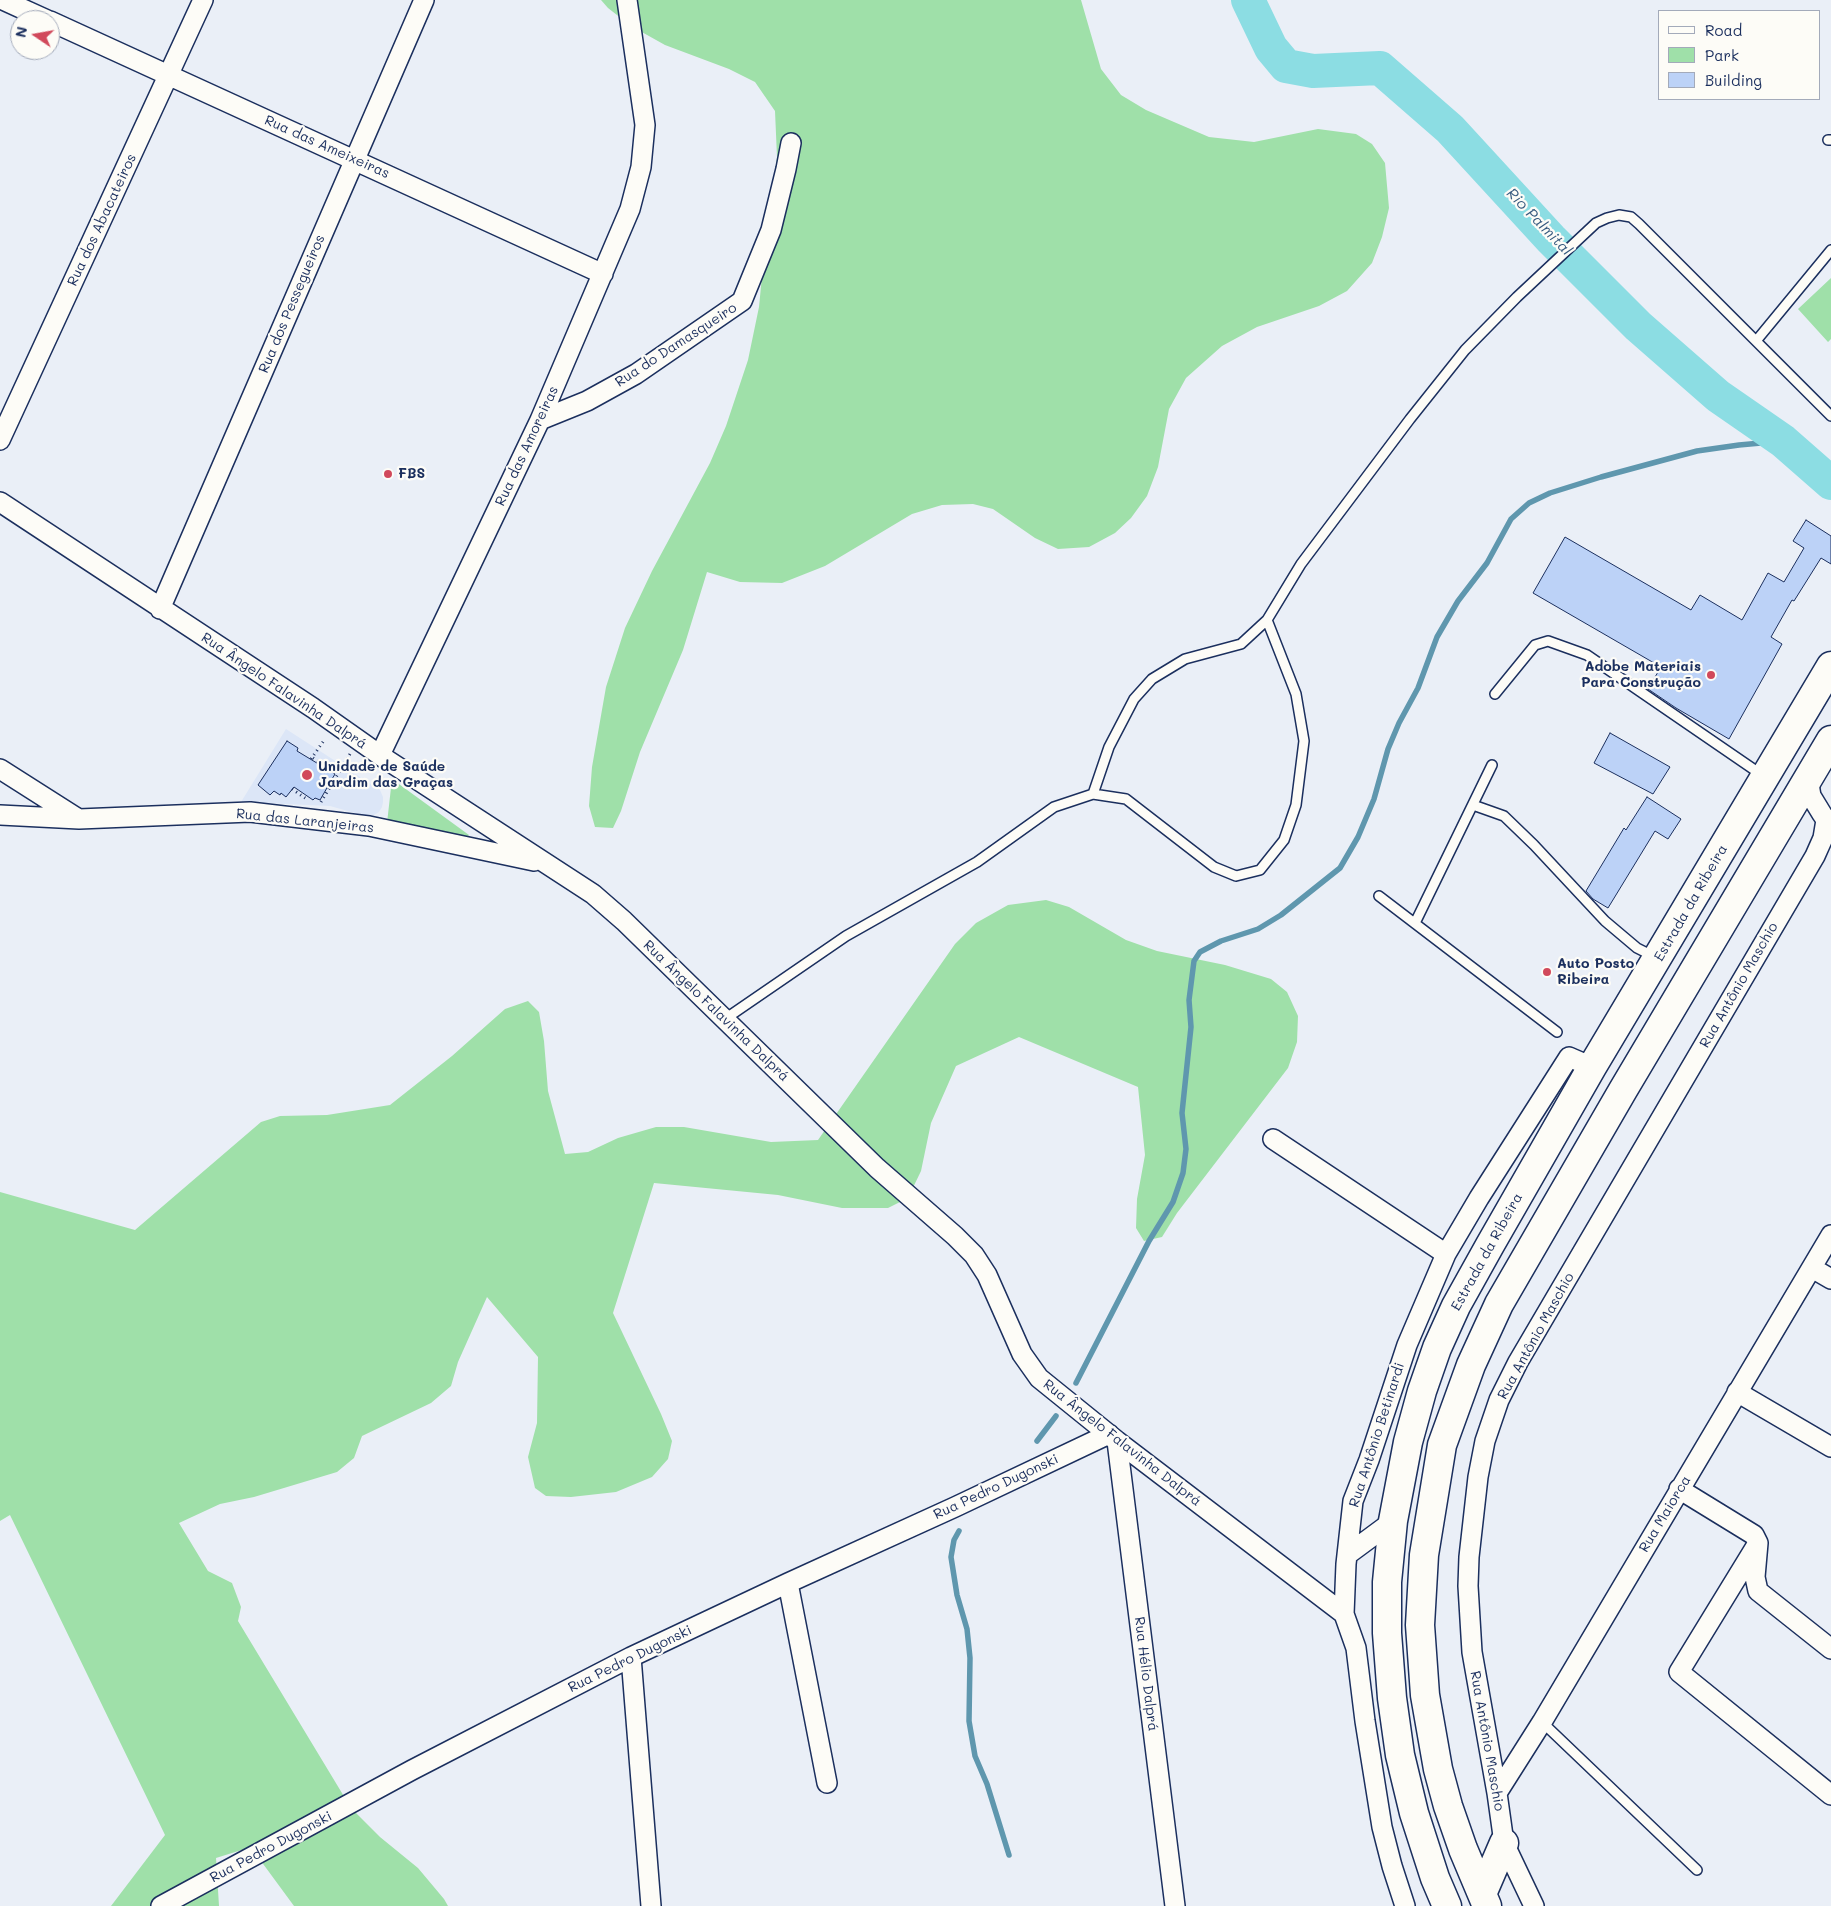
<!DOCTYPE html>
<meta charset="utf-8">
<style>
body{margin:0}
#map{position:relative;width:1831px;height:1906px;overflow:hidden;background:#eaeff7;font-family:Mali,sans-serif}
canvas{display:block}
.legend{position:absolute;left:1658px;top:10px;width:162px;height:90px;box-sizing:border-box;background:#fdfcf7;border:1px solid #a3aaba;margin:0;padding:6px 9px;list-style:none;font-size:15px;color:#1b2f5e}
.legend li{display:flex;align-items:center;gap:10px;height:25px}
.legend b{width:25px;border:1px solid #a3aaba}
.north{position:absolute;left:10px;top:10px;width:50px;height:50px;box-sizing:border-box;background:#fdfcf7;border:1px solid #a3aaba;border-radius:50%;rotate:282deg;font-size:14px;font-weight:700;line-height:20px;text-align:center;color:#1b2f5e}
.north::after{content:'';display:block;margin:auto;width:18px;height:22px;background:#d1495b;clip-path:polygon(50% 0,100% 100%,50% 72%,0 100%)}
</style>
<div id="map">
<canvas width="1831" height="1906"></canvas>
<ul class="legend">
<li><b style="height:6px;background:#fdfcf7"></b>Road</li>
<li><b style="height:14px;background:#9fe0a9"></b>Park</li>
<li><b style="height:14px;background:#bcd2f7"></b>Building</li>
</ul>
<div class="north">N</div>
</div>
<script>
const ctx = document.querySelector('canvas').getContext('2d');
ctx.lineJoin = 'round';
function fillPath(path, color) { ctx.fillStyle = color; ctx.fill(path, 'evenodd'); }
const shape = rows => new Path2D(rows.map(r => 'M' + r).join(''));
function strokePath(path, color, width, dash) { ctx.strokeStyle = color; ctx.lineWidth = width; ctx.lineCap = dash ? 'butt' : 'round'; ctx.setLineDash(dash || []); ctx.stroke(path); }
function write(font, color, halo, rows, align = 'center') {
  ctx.font = font + ' Mali,sans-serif'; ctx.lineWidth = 4.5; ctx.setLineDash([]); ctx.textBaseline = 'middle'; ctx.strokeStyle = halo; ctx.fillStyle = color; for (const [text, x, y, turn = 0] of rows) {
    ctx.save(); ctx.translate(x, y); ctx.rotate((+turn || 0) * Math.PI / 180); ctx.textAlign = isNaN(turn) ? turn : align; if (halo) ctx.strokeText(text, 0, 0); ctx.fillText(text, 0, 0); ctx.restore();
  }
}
fillPath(shape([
 [286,729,380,790,383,797,383,802,382,807,379,812,374,815,366,816,330,806,241,802]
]), '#dce6f7');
fillPath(shape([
 [601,0,1081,0,1101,69,1121,95,1146,110,1209,137,1254,142,1318,129,1356,134,1372,144,1385,163,1389,208,1382,237,1372,263,1347,291,1319,306,1257,327,1222,346,1186,378,1169,409,1158,467,1147,496,1131,518,1115,533,1089,547,1058,549,1035,538,993,509,973,504,942,505,912,514,825,566,782,583,740,582,707,572,683,650,640,752,621,811,613,828,595,827,589,806,592,767,606,687,625,628,652,571,710,463,726,426,748,360,759,307,765,245,777,157,775,111,755,82,729,69,665,45,631,26,608,8],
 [1831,278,1831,339,1828,342,1798,309],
 [392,779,469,835,465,840,387,823],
 [1046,900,1069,907,1126,940,1157,951,1225,965,1271,979,1287,992,1298,1016,1297,1042,1288,1068,1177,1213,1162,1237,1144,1241,1136,1228,1137,1199,1145,1155,1138,1087,1019,1037,956,1066,931,1123,921,1171,908,1198,888,1208,842,1208,778,1195,654,1183,613,1313,661,1414,672,1441,668,1459,652,1477,616,1492,571,1497,546,1496,535,1488,528,1457,537,1423,538,1357,487,1297,458,1362,451,1386,431,1403,362,1436,354,1458,337,1472,254,1497,220,1504,179,1523,208,1571,232,1583,241,1607,238,1621,351,1808,380,1837,418,1868,444,1899,448,1906,294,1906,258,1857,248,1848,216,1858,219,1906,111,1906,165,1835,10,1515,0,1521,0,1192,135,1230,261,1122,280,1116,327,1115,390,1105,452,1056,505,1009,528,1001,539,1012,544,1041,548,1091,565,1154,588,1152,618,1138,656,1127,684,1127,771,1142,818,1140,955,944,976,923,1008,905]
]), '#9fe0a9');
strokePath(shape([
 [1076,1383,1149,1241,1173,1202,1183,1173,1186,1149,1182,1113,1191,1027,1189,1000,1194,961,1200,952,1221,941,1258,929,1281,915,1340,868,1358,837,1374,799,1388,749,1399,723,1418,688,1437,637,1458,601,1487,563,1511,519,1529,503,1550,493,1601,477,1697,451,1739,445,1783,441],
 [1037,1441,1056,1416],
 [959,1531,954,1540,951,1557,957,1595,967,1629,970,1658,969,1721,975,1756,987,1784,1009,1855]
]), '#5f97ae', 5.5);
strokePath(shape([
 [1248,0,1271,48,1286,66,1313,71,1380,68,1450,129,1551,239,1638,326,1718,396,1783,441,1831,483]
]), '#8cdde3', 34);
const building = shape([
 [1806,520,1831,536,1831,564,1821,558,1794,601,1792,600,1771,637,1782,644,1729,739,1676,708,1648,689,1661,667,1533,593,1565,537,1691,610,1700,595,1742,620,1768,573,1784,582,1804,548,1793,541,1806,520],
 [1610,733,1670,767,1653,794,1594,763,1610,733],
 [287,741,298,748,297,751,335,774,320,800,315,798,313,800,294,787,286,797,281,793,280,795,274,791,270,795,258,785,287,741],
 [1647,797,1681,819,1668,839,1655,831,1608,908,1593,899,1586,891,1624,828,1626,830,1647,797]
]);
fillPath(building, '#bcd2f7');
strokePath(building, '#1b2f5e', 1);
const service = shape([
 [1828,140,1831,140],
 [1756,341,1831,250],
 [1495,694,1535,645,1548,641,1587,655,1762,775],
 [1093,794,1109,747,1134,699,1152,679,1185,659,1241,644,1267,620],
 [1473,805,1504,816,1534,845,1605,921,1637,948,1653,956],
 [1379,896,1557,1032],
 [1415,923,1492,765],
 [725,1019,846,936,977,862,1054,807,1093,794,1126,799,1214,867,1236,876,1260,870,1284,840,1296,805,1304,741,1296,694,1267,620,1301,564,1410,419,1465,350,1517,297,1596,223,1607,218,1619,215,1631,217,1639,224,1831,416],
 [1542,1722,1697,1870]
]);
const minor = shape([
 [3,0,47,20],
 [50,21,603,274],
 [540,420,587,401,636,374,742,301,771,230,786,169,791,143],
 [0,440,203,0],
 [0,502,313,708,384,758,593,894,624,921,877,1168,955,1236,974,1255,987,1275,1022,1354,1039,1378,1117,1441,1344,1614],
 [160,609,424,0],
 [380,755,540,420,630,209,641,167,645,125,627,0],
 [0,769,77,818],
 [1808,778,1811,796,1822,814,1826,820,1831,822],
 [0,815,79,819,250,812,369,826,534,861],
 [1273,1139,1446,1254],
 [1812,1268,1831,1279],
 [1737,1392,1831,1447],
 [1117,1441,1175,1906],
 [1679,1489,1754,1535,1758,1543,1755,1577,1758,1591,1831,1649],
 [1758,1543,1679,1672,1831,1795],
 [1347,1555,1393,1521],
 [788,1583,827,1783],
 [631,1657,651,1906],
 [1497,1793,1542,1722,1831,1235],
 [161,1906,412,1770,631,1657,788,1583,955,1507,1109,1434],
 [1405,1906,1392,1866,1382,1827,1365,1721,1356,1648,1344,1614,1346,1564,1353,1501,1369,1460,1407,1345,1446,1254,1479,1198,1569,1057,1592,1067],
 [1534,1906,1504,1843,1497,1793,1472,1652,1468,1586,1469,1557,1478,1477,1485,1441,1499,1400,1518,1362,1815,856,1823,838,1826,820]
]);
const primary = shape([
 [1482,1894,1504,1843],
 [1447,1906,1435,1878,1414,1813,1400,1755,1392,1698,1387,1633,1387,1582,1393,1521,1408,1442,1422,1391,1437,1348,1456,1306,1490,1245,1592,1067,1831,666],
 [1487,1906,1463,1849,1448,1806,1438,1769,1425,1695,1420,1625,1424,1555,1442,1445,1471,1365,1499,1304,1623,1090,1831,740]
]);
strokePath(service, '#1b2f5e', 12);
strokePath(minor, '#1b2f5e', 22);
strokePath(primary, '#1b2f5e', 31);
strokePath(shape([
 [313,758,338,774],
 [311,759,325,739],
 [292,789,308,800],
 [321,802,350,754]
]), '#1b2f5e', 3, [1, 4]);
strokePath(service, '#fdfcf7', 9);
strokePath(minor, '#fdfcf7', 19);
strokePath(primary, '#fdfcf7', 28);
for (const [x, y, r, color] of [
 [388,474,5,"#d1495b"],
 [1711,675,5,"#d1495b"],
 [307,775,6,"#d1495b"],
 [1547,972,5,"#d1495b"]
]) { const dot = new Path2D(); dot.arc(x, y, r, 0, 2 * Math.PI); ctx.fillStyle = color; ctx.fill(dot); strokePath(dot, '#fdfcf7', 2); }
write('14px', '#1b2f5e', '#fdfcf7', [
 ["Rua das Ameixeiras",327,147,24],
 ["Rua dos Abacateiros",102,220,-65],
 ["Rua dos Pessegueiros",292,304,-67],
 ["Rua do Damasqueiro",676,345,-33],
 ["Rua das Amoreiras",527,446,-65],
 ["Rua Ângelo Falavinha Dalprá",284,691,34],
 ["Rua das Laranjeiras",305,821,6],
 ["Estrada da Ribeira",1691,903,-60],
 ["Rua Antônio Maschio",1739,985,-60],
 ["Rua Ângelo Falavinha Dalprá",716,1011,44],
 ["Estrada da Ribeira",1487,1252,-61],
 ["Rua Antônio Maschio",1536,1336,-61],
 ["Rua Antônio Betinardi",1377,1435,-72],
 ["Rua Ângelo Falavinha Dalprá",1122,1443,38],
 ["Rua Pedro Dugonski",996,1487,-25],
 ["Rua Maiorca",1665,1514,-59],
 ["Rua Pedro Dugonski",630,1659,-26],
 ["Rua Hélio Dalprá",1146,1674,83],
 ["Rua Antônio Maschio",1487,1741,80],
 ["Rua Pedro Dugonski",271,1847,-28]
]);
write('bold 14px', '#1b2f5e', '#fdfcf7', [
 ["FBS",398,474],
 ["Adobe Materiais",1701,667,"right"],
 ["Para Construção",1701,683,"right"],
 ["Unidade de Saúde",318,767],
 ["Jardim das Graças",318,783],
 ["Auto Posto",1557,964],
 ["Ribeira",1557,980]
], 'left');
write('italic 15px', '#375a7f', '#fdfcf7', [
 ["Rio Palmital",1539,222,46]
]);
</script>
